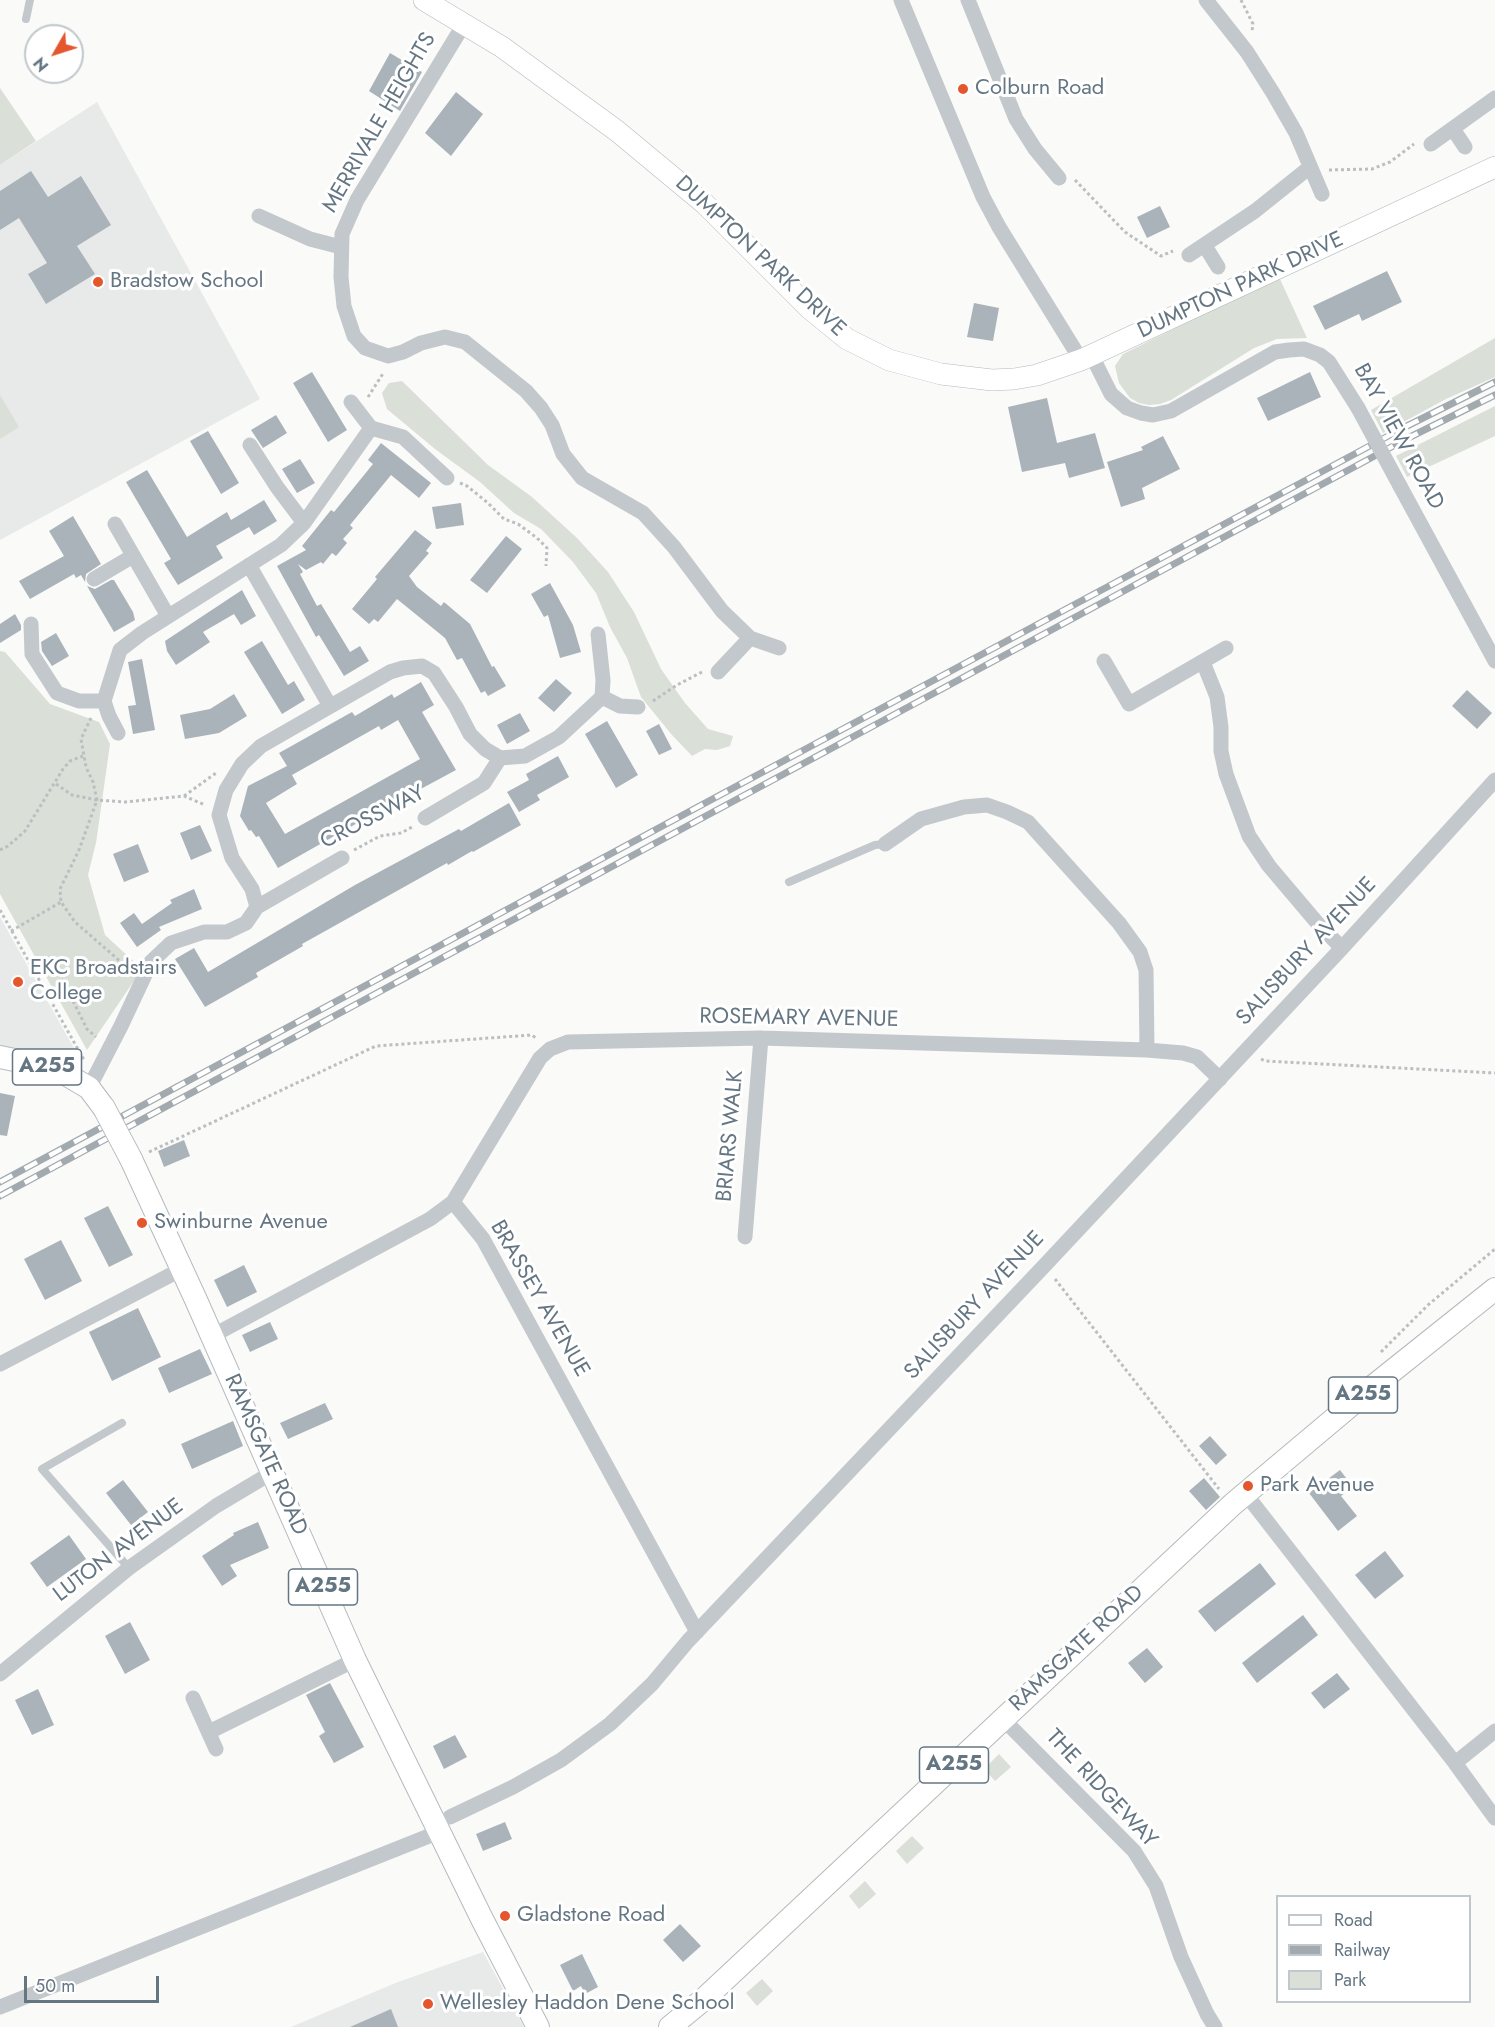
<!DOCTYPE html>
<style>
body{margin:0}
#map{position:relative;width:1495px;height:2027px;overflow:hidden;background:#fafaf8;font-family:Jost,sans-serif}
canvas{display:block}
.legend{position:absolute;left:1276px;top:1895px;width:195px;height:108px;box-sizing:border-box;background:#fff;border:2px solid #c1c8cd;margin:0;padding:8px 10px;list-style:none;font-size:18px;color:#657683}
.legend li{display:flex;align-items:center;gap:12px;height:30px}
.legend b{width:30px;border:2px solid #c1c8cd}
.north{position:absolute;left:24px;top:24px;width:60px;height:60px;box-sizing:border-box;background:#fff;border:2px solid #c1c8cd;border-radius:50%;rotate:231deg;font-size:16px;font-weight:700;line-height:24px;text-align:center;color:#657683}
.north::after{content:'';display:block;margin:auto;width:21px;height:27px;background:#e4572e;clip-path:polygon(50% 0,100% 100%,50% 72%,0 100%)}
.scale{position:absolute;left:24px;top:1976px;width:135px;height:27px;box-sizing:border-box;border:3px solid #657683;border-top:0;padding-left:8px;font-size:18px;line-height:21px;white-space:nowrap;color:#657683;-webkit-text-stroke:4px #fff;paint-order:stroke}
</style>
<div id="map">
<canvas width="1495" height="2027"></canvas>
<ul class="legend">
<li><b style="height:8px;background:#fff"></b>Road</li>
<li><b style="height:8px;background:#a2aab0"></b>Railway</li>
<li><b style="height:16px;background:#dadfd7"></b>Park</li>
</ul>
<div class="north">N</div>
<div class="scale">50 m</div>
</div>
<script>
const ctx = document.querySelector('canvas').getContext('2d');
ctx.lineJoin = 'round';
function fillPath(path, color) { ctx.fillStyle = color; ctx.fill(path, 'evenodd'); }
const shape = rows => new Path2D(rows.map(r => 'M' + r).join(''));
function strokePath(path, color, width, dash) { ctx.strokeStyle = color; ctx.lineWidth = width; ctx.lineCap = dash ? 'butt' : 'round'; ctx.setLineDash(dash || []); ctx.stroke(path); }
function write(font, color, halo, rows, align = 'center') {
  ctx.font = font + ' Jost,sans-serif'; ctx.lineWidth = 6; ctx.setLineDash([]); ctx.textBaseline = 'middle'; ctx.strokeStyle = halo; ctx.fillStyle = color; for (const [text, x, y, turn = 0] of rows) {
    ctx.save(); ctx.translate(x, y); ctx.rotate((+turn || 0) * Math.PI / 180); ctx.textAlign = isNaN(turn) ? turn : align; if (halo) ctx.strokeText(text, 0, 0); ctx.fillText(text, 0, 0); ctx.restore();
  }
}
fillPath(shape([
 [97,102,260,399,0,540,0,165],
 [0,917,79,1057,70,1061,0,1047],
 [483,1952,524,2027,291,2027,398,1982]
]), '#e8e9e9');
fillPath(shape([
 [0,88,36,141,0,165],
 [1279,277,1307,338,1277,339,1254,348,1171,400,1160,404,1149,405,1139,403,1130,398,1119,383,1115,366,1123,354],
 [1495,338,1495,377,1446,399,1383,433,1371,410],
 [402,381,488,465,532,497,577,538,608,572,634,612,661,669,685,703,708,729,733,736,730,746,717,750,705,749,692,756,672,735,641,697,627,658,610,627,596,593,573,562,541,529,514,513,480,482,435,449,387,409,382,393,389,383],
 [0,395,19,427,0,439],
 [1495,406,1495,436,1407,477,1396,456],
 [0,651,5,652,50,704,99,722,110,744,96,843,88,875,105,935,142,969,87,1050,0,894],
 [999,1754,1011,1767,995,1781,984,1769],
 [912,1836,924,1848,907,1864,896,1851],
 [865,1881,876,1894,859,1909,849,1896],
 [762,1979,773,1991,757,2006,746,1993]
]), '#dadfd7');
fillPath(shape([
 [390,53,422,72,400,111,369,91],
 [456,92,483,114,451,156,425,133],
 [31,171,48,197,81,176,111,225,77,246,95,274,46,304,28,274,47,263,19,218,0,230,0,191],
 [1160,206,1170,227,1147,238,1137,217],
 [1387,271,1402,302,1362,321,1359,314,1325,330,1313,306],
 [974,303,999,308,993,341,967,337],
 [312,372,347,430,328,442,293,383],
 [1310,372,1321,397,1268,421,1257,398],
 [1047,398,1057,443,1095,433,1105,468,1069,478,1065,463,1022,472,1008,407],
 [276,415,287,433,263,448,251,430],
 [208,431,239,483,221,494,190,441],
 [1163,436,1180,469,1142,488,1145,499,1121,507,1107,462,1143,450,1141,447],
 [381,443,431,483,419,498,391,475,350,525,353,528,343,539,347,543,336,556,332,553,323,564,321,562,306,570,298,564,303,572,300,574,317,606,321,604,350,652,360,646,369,661,344,676,319,635,316,637,277,566,306,550,302,546,331,510,334,512,373,464,368,460],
 [300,459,315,483,297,493,282,469],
 [147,470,187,537,227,512,231,520,264,500,277,521,254,535,249,527,216,546,223,558,178,585,164,563,171,559,126,482],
 [461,503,464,525,436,529,432,507],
 [73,516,101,564,86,574,85,582,81,575,76,578,74,574,30,599,19,581,64,556,49,531],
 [415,530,432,543,426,551,429,553,409,576,417,587,441,606,444,602,470,624,492,667,494,666,506,686,488,696,485,691,481,693,462,658,457,660,445,638,397,599,378,622,374,619,369,624,352,609,377,579,375,577],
 [506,536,522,549,487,593,470,580],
 [111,580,114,580,133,612,135,620,114,632,87,586,95,589],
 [550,583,573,625,581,652,560,658,548,615,544,617,531,594],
 [242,590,256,616,241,625,234,614,203,632,210,642,176,665,167,651,165,641],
 [15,614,21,625,21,630,0,643,0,624],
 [56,633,69,656,52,666,42,651,41,642],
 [262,641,288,685,294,681,305,700,282,714,244,652],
 [142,659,155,730,133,734,128,706,136,705,128,662],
 [556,679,572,693,554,712,538,698],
 [421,682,434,705,422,712,456,770,352,826,278,868,259,836,256,837,251,830,249,831,240,816,248,786,287,766,279,753,352,712,355,716,392,694,394,698],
 [398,720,420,759,285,834,266,803,297,784,287,766,292,775,379,726,381,730],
 [1467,690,1492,713,1477,729,1452,706],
 [234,694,247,716,219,733,185,739,180,715,210,709],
 [520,713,530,731,507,744,497,725],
 [607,721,638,775,616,788,585,734],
 [659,724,672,749,659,755,646,731],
 [558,756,569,777,537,795,540,800,519,812,507,792,529,780,526,774],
 [509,803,521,825,473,852,472,851,448,865,447,863,302,944,303,946,256,973,258,977,205,1007,175,959,194,948,208,972,355,885,459,829,461,831],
 [200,825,212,851,191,860,180,833],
 [138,844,149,872,124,882,113,854],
 [194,889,202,909,159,927,161,930,137,947,120,923,134,913,142,924,172,903,170,900],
 [0,1093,15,1096,7,1136,0,1135],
 [184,1140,190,1156,164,1167,158,1151],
 [108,1206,133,1255,109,1267,84,1218],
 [61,1240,82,1281,45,1300,24,1259],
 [244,1265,257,1292,227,1307,214,1280],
 [138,1308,161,1357,112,1381,89,1332],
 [270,1322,278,1339,250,1352,242,1335],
 [200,1349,212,1374,169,1393,158,1368],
 [325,1403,333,1419,288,1439,280,1423],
 [233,1421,243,1446,192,1469,181,1444],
 [1210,1436,1227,1455,1216,1465,1199,1446],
 [1340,1470,1353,1487,1341,1496,1357,1516,1338,1531,1309,1493],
 [1204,1478,1220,1497,1206,1510,1189,1491],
 [123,1480,148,1512,131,1525,106,1493],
 [258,1522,269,1548,230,1565,237,1576,222,1586,202,1556,234,1535,233,1533],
 [69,1535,86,1559,47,1587,30,1563],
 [1385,1551,1404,1576,1375,1599,1355,1575],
 [1260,1563,1276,1584,1215,1632,1198,1611],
 [1303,1615,1318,1635,1257,1683,1242,1663],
 [130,1622,150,1660,125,1674,105,1636],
 [1147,1648,1163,1667,1145,1683,1128,1663],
 [1337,1673,1350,1689,1324,1709,1311,1693],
 [330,1683,364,1747,334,1763,319,1736,325,1732,306,1695],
 [38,1689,54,1725,32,1735,15,1700],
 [455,1735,467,1757,444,1769,433,1746],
 [505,1822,512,1839,483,1851,476,1834],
 [680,1924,701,1946,683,1962,663,1940],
 [582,1954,598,1987,585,1994,581,1986,573,1991,560,1965],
 [391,2009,398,2027,350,2027]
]), '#aab3b9');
const secondary = shape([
 [424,0,502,47,617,131,705,204,809,308,847,339,889,360,941,374,992,380,1014,379,1037,375,1081,360,1495,167]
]);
const primary = shape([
 [0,1057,57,1069,89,1088,104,1108],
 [131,1159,196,1300,355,1660,482,1919,538,2027],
 [670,2027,704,1999,1233,1504,1371,1388,1495,1289]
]);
strokePath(secondary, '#b3babf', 22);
strokePath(primary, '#b5babe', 24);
strokePath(shape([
 [1241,0,1253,24,1252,31],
 [1329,170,1372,169,1390,162,1414,144],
 [1075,180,1125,232,1161,256,1173,251],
 [368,397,384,372],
 [460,483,467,486,488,503,504,519,518,524,537,538,547,548,546,566],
 [653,701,677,685,702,672],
 [91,718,81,739,86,767,93,782,97,800,79,850,60,889,61,902,75,922,129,969],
 [56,784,72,795,97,800,125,802,184,796,205,805],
 [184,796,216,773],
 [0,850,8,846,25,831,63,769,70,761,83,756],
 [354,850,380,836,401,833,414,826],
 [0,910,84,1060],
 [11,931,61,902],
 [65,985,87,1029,96,1037],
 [1261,1059,1265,1061,1495,1073],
 [149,1152,376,1046,532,1035,537,1039],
 [1055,1279,1219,1489],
 [1381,1352,1428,1305,1495,1249]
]), '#bbbfc2', 3, [3, 3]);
strokePath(shape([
 [26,19,30,0],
 [789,882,875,845,885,844],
 [122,1423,42,1469,129,1568]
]), '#c3c8cc', 8);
strokePath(shape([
 [901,0,983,197,999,227,1081,360],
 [968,0,1016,119,1035,149,1059,178],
 [1206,0,1247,52,1273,93,1296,133,1322,194],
 [464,24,357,200,342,234,341,277,344,306,354,336,365,348,388,356,403,352,421,343,445,337,465,342,526,391,541,408,552,425,563,454,582,478,643,513,674,547,722,611,750,638],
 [1453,129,1465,147],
 [1431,144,1495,98],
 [259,216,310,239,341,247],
 [1205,246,1218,267],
 [1189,255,1255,211,1310,167],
 [1092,356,1111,394,1127,408,1141,413,1153,415,1171,411,1275,352,1289,350,1304,349,1320,355,1329,362,1358,408],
 [351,402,371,428,403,437,447,478],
 [250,445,277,487,304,523],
 [1400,486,1495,661],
 [115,524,168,616],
 [249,565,330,706],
 [94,579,133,556],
 [31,624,32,654,57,693,79,701,104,701],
 [598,634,603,680,602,697,620,706,638,707],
 [1104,661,1129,704,1226,648],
 [1203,662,1217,697,1221,727,1221,751,1226,774,1249,836,1269,866,1319,925,1342,948],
 [718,672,750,638,779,648],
 [118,733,109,716,104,701,120,650,142,633,281,545,304,523,371,428],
 [425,818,484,783,500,758],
 [885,844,921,819,964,807,987,805,1007,812,1028,822,1119,923,1140,952,1146,970,1147,1050],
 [257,907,342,858],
 [89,1088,121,1026,151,962,171,943,204,932,227,932,246,923,257,907,252,889,232,858,219,815,226,790,242,764,261,746,390,672,403,668,422,666,434,673,456,707,470,734,485,749,500,758,525,756,559,737,602,697],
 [453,1202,483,1239,697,1632],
 [745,1237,761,1038],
 [212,1336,430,1219,453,1202,540,1058,550,1049,568,1042,761,1038,1147,1050,1183,1053,1197,1057,1220,1079],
 [0,1364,182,1269],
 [1245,1493,1455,1763,1495,1818],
 [0,1674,129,1568,216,1506,273,1472],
 [193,1698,216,1749],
 [1003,1719,1134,1851,1156,1886,1181,1957,1207,2014,1215,2027],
 [209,1732,355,1660],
 [1455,1763,1495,1731],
 [450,1817,513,1787,561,1760,610,1724,652,1684,688,1641,1045,1265,1342,948,1495,780],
 [0,2007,439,1832]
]), '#c3c8cc', 15);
strokePath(secondary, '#fff', 21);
strokePath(primary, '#fff', 22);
const rail = shape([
 [0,1182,1403,428,1495,382],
 [0,1196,1408,438,1495,395]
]);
strokePath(rail, '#a2aab0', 7);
strokePath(rail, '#fff', 4.5, [14]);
const primaryBridge = shape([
 [104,1108,131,1159]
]);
strokePath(primaryBridge, '#b5babe', 24, []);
strokePath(shape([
 [1358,408,1400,486]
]), '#c3c8cc', 15);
strokePath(primaryBridge, '#fff', 22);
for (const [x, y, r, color] of [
 [963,89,6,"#e4572e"],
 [98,282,6,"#e4572e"],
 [18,982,6,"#e4572e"],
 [142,1223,6,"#e4572e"],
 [1248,1486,6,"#e4572e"],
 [505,1916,6,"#e4572e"],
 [428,2004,6,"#e4572e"]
]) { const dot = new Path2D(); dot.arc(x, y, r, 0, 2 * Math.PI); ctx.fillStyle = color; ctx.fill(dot); strokePath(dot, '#fff', 2); }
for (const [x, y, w] of [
 [47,1067,69],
 [1363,1395,69],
 [323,1587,69],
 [954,1765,69]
]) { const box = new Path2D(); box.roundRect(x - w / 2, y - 18, w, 36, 4.5); ctx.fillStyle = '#fff'; ctx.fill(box); strokePath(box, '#657683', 1.5); }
write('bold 21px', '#657683', null, [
 ["A255",47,1067],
 ["A255",1363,1395],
 ["A255",323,1587],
 ["A255",954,1765]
]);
write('22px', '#657683', '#fff', [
 ["Colburn Road",975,89],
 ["Bradstow School",110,282],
 ["EKC Broadstairs",30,969],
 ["College",30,994],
 ["Swinburne Avenue",154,1223],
 ["Park Avenue",1260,1486],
 ["Gladstone Road",517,1916],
 ["Wellesley Haddon Dene School",440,2004]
], 'left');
write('22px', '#657683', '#fff', [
 ["MERRIVALE HEIGHTS",380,123,-60],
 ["DUMPTON PARK DRIVE",760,257,43],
 ["DUMPTON PARK DRIVE",1241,286,-25],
 ["BAY VIEW ROAD",1398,437,61],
 ["CROSSWAY",373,818,-27],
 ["SALISBURY AVENUE",1307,952,-47],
 ["ROSEMARY AVENUE",799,1019,1],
 ["BRIARS WALK",731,1136,-85],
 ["BRASSEY AVENUE",539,1299,60],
 ["SALISBURY AVENUE",975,1306,-47],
 ["RAMSGATE ROAD",265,1455,66],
 ["LUTON AVENUE",119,1551,-37],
 ["RAMSGATE ROAD",1077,1649,-43],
 ["THE RIDGEWAY",1101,1789,47]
]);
</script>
